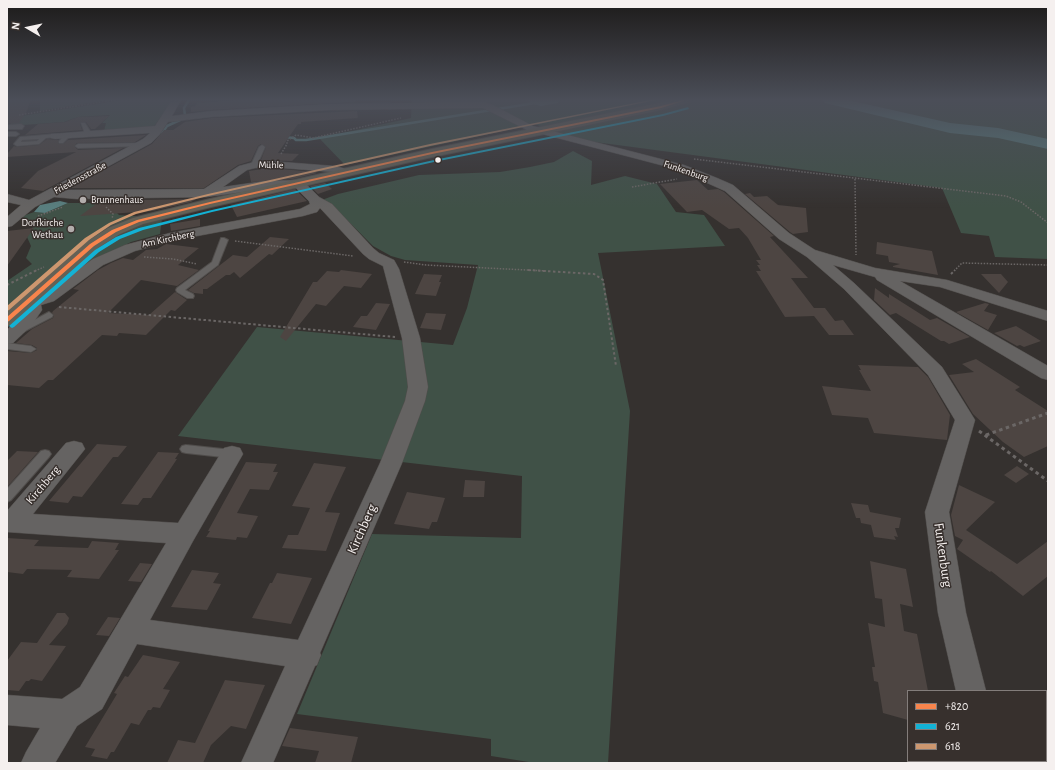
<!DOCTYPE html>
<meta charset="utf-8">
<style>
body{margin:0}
#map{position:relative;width:1055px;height:770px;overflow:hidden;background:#35312f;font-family:"Alegreya Sans",sans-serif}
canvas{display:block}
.frame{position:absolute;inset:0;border:8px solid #f5f0ef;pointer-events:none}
.legend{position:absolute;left:907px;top:690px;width:140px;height:72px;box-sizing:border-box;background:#37302d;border:1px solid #837d7b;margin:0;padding:5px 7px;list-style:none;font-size:12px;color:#f5f0ef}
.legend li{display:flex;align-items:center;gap:8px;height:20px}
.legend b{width:20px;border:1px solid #837d7b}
.north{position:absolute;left:8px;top:8px;width:40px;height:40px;-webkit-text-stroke:3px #37302d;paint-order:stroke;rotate:279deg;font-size:11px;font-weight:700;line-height:16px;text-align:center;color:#f5f0ef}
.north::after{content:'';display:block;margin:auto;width:14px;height:18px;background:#f5f0ef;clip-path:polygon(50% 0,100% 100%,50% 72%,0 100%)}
</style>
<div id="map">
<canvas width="1055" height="770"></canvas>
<div class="frame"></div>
<ul class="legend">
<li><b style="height:5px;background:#f8844c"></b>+820</li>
<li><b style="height:5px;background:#13b2d5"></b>621</li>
<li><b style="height:5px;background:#cd976f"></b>618</li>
</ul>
<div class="north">N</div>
</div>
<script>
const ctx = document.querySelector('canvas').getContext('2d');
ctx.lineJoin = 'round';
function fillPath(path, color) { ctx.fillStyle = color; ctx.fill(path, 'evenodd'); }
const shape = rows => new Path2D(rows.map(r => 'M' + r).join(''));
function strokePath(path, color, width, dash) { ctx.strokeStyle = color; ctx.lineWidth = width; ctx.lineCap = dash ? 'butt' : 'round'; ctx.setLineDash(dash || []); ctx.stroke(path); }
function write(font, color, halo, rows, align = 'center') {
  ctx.font = font + ' "Alegreya Sans",sans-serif'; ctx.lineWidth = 3; ctx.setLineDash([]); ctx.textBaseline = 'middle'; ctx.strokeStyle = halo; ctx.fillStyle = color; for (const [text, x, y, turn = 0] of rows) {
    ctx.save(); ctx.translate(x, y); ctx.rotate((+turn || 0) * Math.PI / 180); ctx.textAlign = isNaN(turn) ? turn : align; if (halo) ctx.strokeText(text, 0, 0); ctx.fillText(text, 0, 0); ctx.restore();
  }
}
fillPath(shape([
 [40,100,109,100,40,111],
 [121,100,173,100,153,128,104,131,106,123,102,123,110,115,78,117,64,122,9,126,15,117],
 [412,100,1048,100,1048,259,995,257,989,236,961,233,942,188,587,141,559,134,535,124,345,165,319,138,411,118],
 [573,151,592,161,591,185,625,176,657,184,676,212,704,215,725,246,598,253,630,411,608,763,535,763,491,756,491,739,297,714,372,534,521,538,522,476,178,436,257,327,453,345,467,308,478,265,405,260,391,256,373,246,331,204,322,200,338,194,419,175,500,172,530,167,554,162],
 [68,203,91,203,115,211,119,215,162,218,160,234,131,242,102,257,58,285,7,309,7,281,32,264,26,258,31,246,27,237,34,225,21,219,23,216,34,212,45,213],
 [1048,689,1048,763,1010,763,1009,761,1046,761,1046,691]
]), '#405147');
fillPath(shape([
 [60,201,68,203,45,213,34,212,40,205]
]), '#597e7e');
strokePath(shape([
 [164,134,162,133,167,126,180,120,185,115,184,108,189,100],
 [283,137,294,138,296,140,306,140,541,102]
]), '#597e7e', 2.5);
fillPath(shape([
 [528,100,560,100,558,103,541,106,530,103,528,100],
 [823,100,848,100,950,123,998,128,1048,139,1048,149,998,138,950,133,825,103,823,100]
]), '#597e7e');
fillPath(shape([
 [7,100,31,100,26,113,19,123,7,124],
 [236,100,355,100,355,102,211,110,191,112,191,107,195,106,197,103],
 [357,111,358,117,357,118,301,122,301,124,298,124,278,153,299,154,292,161,261,160,266,147,261,144,258,146,251,161,238,165,204,188,71,188,152,144,164,130,173,130,185,122,211,118],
 [107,116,109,116,95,129,91,129,86,122,81,122,80,124,82,130,25,135,38,124,65,122,78,117],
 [146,135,135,142,77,143,74,146,78,150,123,148,43,191,21,188,38,171,76,152,7,157,7,154,14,146,17,147,39,145,47,139,58,140,58,144,63,144,68,140],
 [269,168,315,172,317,173,293,179,251,182,249,171],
 [697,180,708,190,718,189,724,192,774,236,770,237,808,278,791,278,814,308,825,308,835,321,843,320,854,335,829,335,814,316,785,317,756,271,761,271,757,265,760,265,756,260,761,260,748,238,739,228,729,229,702,210,687,212,660,184],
 [325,183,332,189,318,194,310,186],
 [295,189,307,201,237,217,231,205],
 [750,193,754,197,767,196,778,205,806,208,808,232,793,234,790,232,745,194],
 [196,199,191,202,152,211,80,216,100,201,79,201],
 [200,219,200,226,171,231,170,224],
 [34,228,7,266,7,231],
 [270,237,289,239,272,255,269,254,240,278,234,272,230,275,226,275,207,289,203,289,203,294,194,293,188,290,233,255,247,257],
 [877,242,932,251,938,275,893,267,893,266,900,264,889,262,888,256,876,254],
 [166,244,199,248,178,265,199,270,177,286,141,280,108,313,149,315,175,292,187,300,175,311,171,310,146,335,119,333,117,336,102,335,53,380,48,380,39,388,7,385,7,351,31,353,37,350,37,348,32,345,16,343,32,329,53,318,54,315,52,313,53,311,79,290,73,289,98,270,111,263,123,258,133,260,146,250,157,249],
 [341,270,372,274,361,288,344,286,326,306,316,304,286,341,280,337,313,282,317,282,327,271,339,272],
 [424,274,442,275,439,282,441,282,436,296,415,294],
 [981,274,1001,274,1008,282,999,293],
 [875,288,889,298,889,294,930,320,937,318,970,337,949,344,944,341,941,341,896,313,890,315,874,300],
 [376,303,390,304,376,330,353,327,361,316,367,316],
 [985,303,989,304,984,311,997,315,988,330,956,312],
 [426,313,446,314,441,330,420,328],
 [1016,326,1041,341,1024,347,1020,345,1017,346,994,333],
 [976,359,1020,387,1015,390,1048,411,1048,446,1024,457,1003,442,973,414,949,375,974,372,962,364],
 [858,365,918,367,928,377,950,415,947,440,874,433,868,418,832,415,822,386,871,391,859,370,861,370],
 [97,444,127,446,118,457,113,457,82,497,73,496,68,503,49,501],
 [17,451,38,452,7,487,7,461],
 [158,452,179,453,175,459,177,459,151,498,143,498,138,505,121,504],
 [246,462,277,464,273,472,278,472,269,490,250,489,237,513,258,516,247,538,237,537,236,540,206,537,210,531,208,531],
 [314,463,346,467,325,512,340,513,326,551,282,548,288,535,298,535,310,508,292,506],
 [1017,466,1029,474,1016,483,1004,475],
 [465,480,485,481,484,497,463,497],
 [959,485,995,502,966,530,1017,564,1048,541,1048,576,1023,596,991,571,990,572,957,549,963,540,955,536,951,515],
 [407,492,445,498,437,522,432,522,429,529,394,524],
 [851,503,868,505,870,512,901,518,899,528,895,528,898,537,894,536,896,540,874,537,871,525,861,523,860,518,856,518],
 [7,538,39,540,34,546,88,548,92,541,119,543,115,550,119,550,99,579,67,577,72,570,27,569,23,574,7,572],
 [870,561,906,569,913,607,900,604,904,631,917,634,928,691,908,691,908,720,883,713,878,682,874,681,872,667,875,667,868,623,885,627,882,599,875,598],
 [140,563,152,564,141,582,128,581],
 [192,570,219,573,213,583,221,584,207,610,171,607],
 [277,573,312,578,291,624,252,618,270,583,272,583],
 [57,613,65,613,69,618,67,624,49,645,66,646,42,681,31,679,29,681,26,681,19,691,7,690,7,661,21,642,37,643],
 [108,617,120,618,109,636,96,635],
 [143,655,180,662,163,689,170,690,160,708,153,707,151,710,148,710,139,725,131,723,114,752,111,752,107,759,91,756,95,749,85,747,117,694,114,693,125,676,128,677],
 [225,680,265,685,246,729,231,726,211,745,203,763,167,763,178,740,195,743],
 [290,728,358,737,351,763,315,763,319,751,282,746]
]), '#4d4542');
const service = shape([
 [81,123,85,123,90,131,88,135,83,134,84,131,81,123],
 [21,124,24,126,22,129,7,129,7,125,21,124],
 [7,132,16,132,19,134,16,136,7,136,7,132],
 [55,134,58,136,57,137,46,138,39,144,17,146,14,144,20,137,55,134],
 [39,139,37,141,21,142,22,140,39,139],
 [66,134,71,135,63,143,59,143,59,141,66,134],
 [141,143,143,144,143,146,78,148,75,146,78,144,141,143],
 [262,145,265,147,257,165,252,166,251,165,259,147,262,145],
 [221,238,224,238,228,240,218,265,185,290,193,294,194,296,193,298,187,298,177,292,176,290,177,288,212,262,221,238],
 [49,312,53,315,52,317,23,332,17,332,16,330,49,312],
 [7,343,31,346,36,349,31,352,7,349,7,343],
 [186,445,232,450,236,451,238,454,236,457,232,458,186,453,182,452,180,449,182,446,186,445],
 [45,450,49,451,51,454,49,457,11,500,7,502,7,489,41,451,45,450]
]);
const minor = shape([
 [172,100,181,100,172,116,211,111,330,104,484,102,493,105,533,126,684,165,717,178,733,185,789,233,815,250,875,268,947,280,1048,311,1048,321,940,287,900,281,1048,366,1048,380,1041,378,877,280,875,277,833,265,854,283,942,367,975,420,949,512,966,613,986,691,956,691,938,613,925,512,955,420,928,375,844,289,807,257,779,239,725,191,676,169,527,130,483,108,330,110,211,117,168,122,160,134,151,143,65,190,204,189,239,166,254,162,269,161,334,166,351,170,353,172,351,174,347,175,334,172,269,167,255,168,247,170,223,187,265,181,302,180,319,197,332,204,373,248,379,253,394,260,399,269,420,338,428,387,425,401,402,463,320,653,321,655,317,665,315,666,273,763,241,763,285,666,137,644,102,709,77,726,55,763,21,763,26,752,40,728,7,725,7,695,62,699,80,687,166,543,7,532,7,511,66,443,74,441,82,443,85,449,33,514,178,523,224,448,232,446,240,448,243,454,193,541,150,620,298,640,380,463,405,401,408,387,402,338,383,266,369,259,363,254,320,208,317,212,303,216,176,240,135,251,103,265,54,301,41,305,42,310,31,326,13,343,7,344,7,330,26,310,20,307,18,304,20,301,42,295,93,259,125,245,170,233,300,209,310,204,309,201,295,187,265,189,206,197,77,199,54,197,35,207,12,226,7,227,7,217,21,205,7,202,7,194,29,200,143,139,150,133,55,139,51,138,50,136,51,134,155,126,172,100],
 [971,761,1003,761,1004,763,972,763,971,761]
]);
const primary = shape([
 [674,100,691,100,690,102,661,110,432,157,211,207,143,224,120,234,98,248,14,324,7,326,7,310,86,242,108,228,133,218,210,199,432,149,674,100]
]);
strokePath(service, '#504d4b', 2);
strokePath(minor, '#504d4b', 1);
strokePath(primary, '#504d4b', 2);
strokePath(shape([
 [117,100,118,103],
 [19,115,115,100],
 [281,154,287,144,287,141,296,135,313,138,401,118],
 [694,159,1006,196,1021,202,1048,223],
 [855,179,856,255],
 [632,187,677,179],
 [106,207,113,214,112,219],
 [38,216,63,207],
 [235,241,353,256],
 [144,257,173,259,197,264],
 [404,262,426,265,547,271],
 [35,271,44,267],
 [954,271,962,263,1048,265]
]), '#6b6766', 1.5, [1.5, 1.5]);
strokePath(shape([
 [528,270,594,274,603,280,616,366],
 [951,274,955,270],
 [7,285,37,270],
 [59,307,395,337]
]), '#6b6766', 2, [2.5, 2.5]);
strokePath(shape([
 [979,431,1048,481],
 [986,435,1048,413]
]), '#6b6766', 3, [3.5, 3.5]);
fillPath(service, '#656362');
fillPath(minor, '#656362');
fillPath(primary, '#646156');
fillPath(shape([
 [683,100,687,100,661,108,432,154,210,204,139,222,116,232,94,246,9,321,7,322,7,317,90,244,112,230,137,220,210,202,432,152,661,106,683,100]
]), '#f8844c');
fillPath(shape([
 [688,107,689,109,663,116,434,162,212,212,143,230,120,239,99,252,14,327,12,328,9,326,95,250,116,237,139,228,212,210,434,160,663,114,688,107]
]), '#13b2d5');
fillPath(shape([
 [650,100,656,100,430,146,208,196,136,214,111,225,89,240,9,310,7,311,7,306,85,238,109,223,134,212,208,194,430,144,650,100]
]), '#cd976f');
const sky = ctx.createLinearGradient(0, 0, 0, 208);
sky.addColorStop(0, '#1d1b1a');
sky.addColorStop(0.48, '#4b4e58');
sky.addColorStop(1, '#4b4e5800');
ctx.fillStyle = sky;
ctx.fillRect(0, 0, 1055, 208);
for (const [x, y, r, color] of [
 [438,160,3.5,"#f5f0ef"],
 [83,200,4,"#b2adac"],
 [71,229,4,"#b2adac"]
]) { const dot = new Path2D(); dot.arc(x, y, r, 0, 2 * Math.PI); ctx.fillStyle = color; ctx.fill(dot); strokePath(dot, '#37302d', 1.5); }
write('10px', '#f5f0ef', '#37302d', [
 ["Mühle",271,165,1],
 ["Funkenburg",686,171,19],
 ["Friedensstraße",80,178,-28],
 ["Am Kirchberg",168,239,-12]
]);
write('10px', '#f5f0ef', '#37302d', [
 ["Brunnenhaus",91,200],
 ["Dorfkirche",63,223,"right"],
 ["Wethau",63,235,"right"]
], 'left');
write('12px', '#f5f0ef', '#37302d', [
 ["Kirchberg",43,485,-50]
]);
write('14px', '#f5f0ef', '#37302d', [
 ["Kirchberg",362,529,-66],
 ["Funkenburg",943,555,82]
]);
</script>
